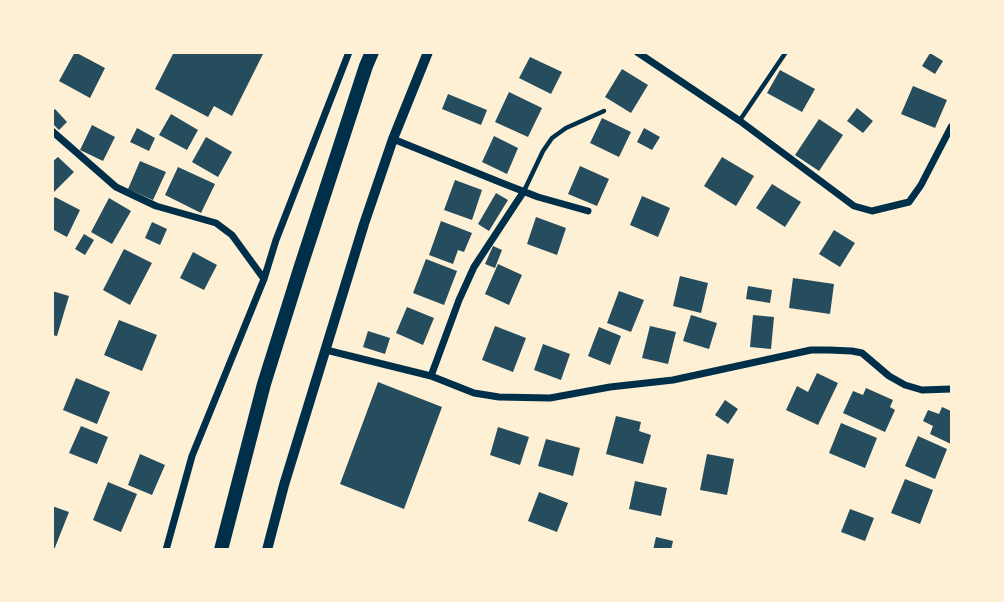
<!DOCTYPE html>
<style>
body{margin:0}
#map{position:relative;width:1004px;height:602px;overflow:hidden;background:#fdf0d5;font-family:Overpass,sans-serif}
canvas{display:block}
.frame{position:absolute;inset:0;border:54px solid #fdf0d5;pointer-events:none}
</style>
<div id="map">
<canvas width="1004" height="602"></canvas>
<div class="frame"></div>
</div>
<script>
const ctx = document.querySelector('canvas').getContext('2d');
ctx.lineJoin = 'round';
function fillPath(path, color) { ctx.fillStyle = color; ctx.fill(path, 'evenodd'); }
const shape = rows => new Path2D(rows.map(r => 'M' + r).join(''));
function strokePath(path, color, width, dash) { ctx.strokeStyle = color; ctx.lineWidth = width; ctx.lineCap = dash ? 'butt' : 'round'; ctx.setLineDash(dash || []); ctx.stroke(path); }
fillPath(shape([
 [75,52,105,68,90,98,59,81],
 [174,52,264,52,232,116,214,106,208,117,155,89],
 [930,53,943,61,935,74,922,66],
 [530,57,562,72,551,94,519,78],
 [622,69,648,85,631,113,605,97],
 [780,70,815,89,802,112,767,93],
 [913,86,947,100,935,128,901,114],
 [509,92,542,108,528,137,495,122],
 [448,94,487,110,481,125,442,109],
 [857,108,873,121,863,133,847,121],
 [55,109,67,122,59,130,52,123,52,112],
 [171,114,198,130,187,150,159,135],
 [602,118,631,132,619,157,590,143],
 [819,119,843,135,819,171,795,155],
 [92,125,115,137,103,161,80,150],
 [137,128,155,138,149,151,130,142],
 [644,128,660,137,652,150,637,142],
 [494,136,518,148,507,174,482,162],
 [206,137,232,152,218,177,192,162],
 [58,157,74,172,52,194,52,162],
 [722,157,754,176,736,206,704,186],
 [140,161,166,172,153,200,128,189],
 [580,166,609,179,597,206,568,194],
 [178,167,215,184,201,213,165,195],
 [455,180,482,190,472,220,444,210],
 [772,184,801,202,785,227,756,208],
 [496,193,508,200,489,231,478,224],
 [642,196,670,208,658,237,630,225],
 [55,197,80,210,67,237,52,229,52,202],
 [109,198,131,211,112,244,91,232],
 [536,217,566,228,557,255,527,244],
 [441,221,472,233,464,252,458,250,453,264,429,255],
 [152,222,167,229,160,245,145,238],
 [834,230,855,243,840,267,819,254],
 [84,234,94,240,85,255,75,249],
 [493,246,502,250,495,268,485,264],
 [124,249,152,263,130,305,103,290],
 [193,252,217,265,204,290,180,278],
 [426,259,457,271,444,305,413,293],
 [498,264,522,275,509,305,485,294],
 [680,276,708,283,701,313,673,306],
 [793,278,834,284,830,314,789,308],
 [748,286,772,290,770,303,746,299],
 [52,291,69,296,57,336,52,335],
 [619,291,644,300,631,332,607,323],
 [407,307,434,318,423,345,396,333],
 [691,315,717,323,709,349,683,341],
 [753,315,774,317,771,349,750,347],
 [119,320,157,335,142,371,104,355],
 [495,326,526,338,513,372,482,360],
 [650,326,676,332,668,364,642,358],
 [599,327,621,336,610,365,588,356],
 [368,331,390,338,385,354,363,347],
 [543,344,570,354,561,380,534,370],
 [817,373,838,383,818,425,786,410,797,386,808,392],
 [76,378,110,392,97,424,63,410],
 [378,382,442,407,404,509,340,484],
 [866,388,893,400,890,407,895,410,885,432,843,413,853,391,863,395],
 [725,400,738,409,728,424,715,415],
 [942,407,951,411,951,444,930,434,933,426,923,421,928,410,939,414],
 [616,416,641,422,639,431,651,435,643,464,606,454],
 [841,423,877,438,865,468,829,453],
 [81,426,108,437,97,464,69,453],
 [498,427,529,437,520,465,490,455],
 [918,436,947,449,935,479,905,466],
 [546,439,580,448,573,476,538,466],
 [140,454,165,465,152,495,128,485],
 [707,454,734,459,727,495,700,490],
 [905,479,933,490,920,524,891,513],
 [635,481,667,488,661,516,629,509],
 [108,482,137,494,121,532,93,520],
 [539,492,568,503,557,532,528,521],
 [52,506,69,512,54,550,52,550],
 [850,509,874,518,865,541,841,532],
 [656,537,673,541,671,550,653,550]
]), '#264d5e');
strokePath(shape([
 [740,120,786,52],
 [524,191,543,151,552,138,566,128,604,111]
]), '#003049', 4.5);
strokePath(shape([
 [637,52,740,121,854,206,872,211,909,202,921,185,951,127],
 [52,131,116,187,156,206,216,223,232,235,264,279],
 [393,139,502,183,538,197,588,211],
 [326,350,431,376,474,393,499,397,550,398,610,387,673,380,811,350,829,350,852,351,862,353,889,376,905,385,922,390,951,389],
 [431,376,459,300,474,267,524,191],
 [166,550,192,456,264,279,276,240,349,52]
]), '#003049', 7);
strokePath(shape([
 [267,550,284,485,364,224,393,139,428,52]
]), '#003049', 10);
strokePath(shape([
 [221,550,264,384,300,269,366,66,372,52]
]), '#003049', 14);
</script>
